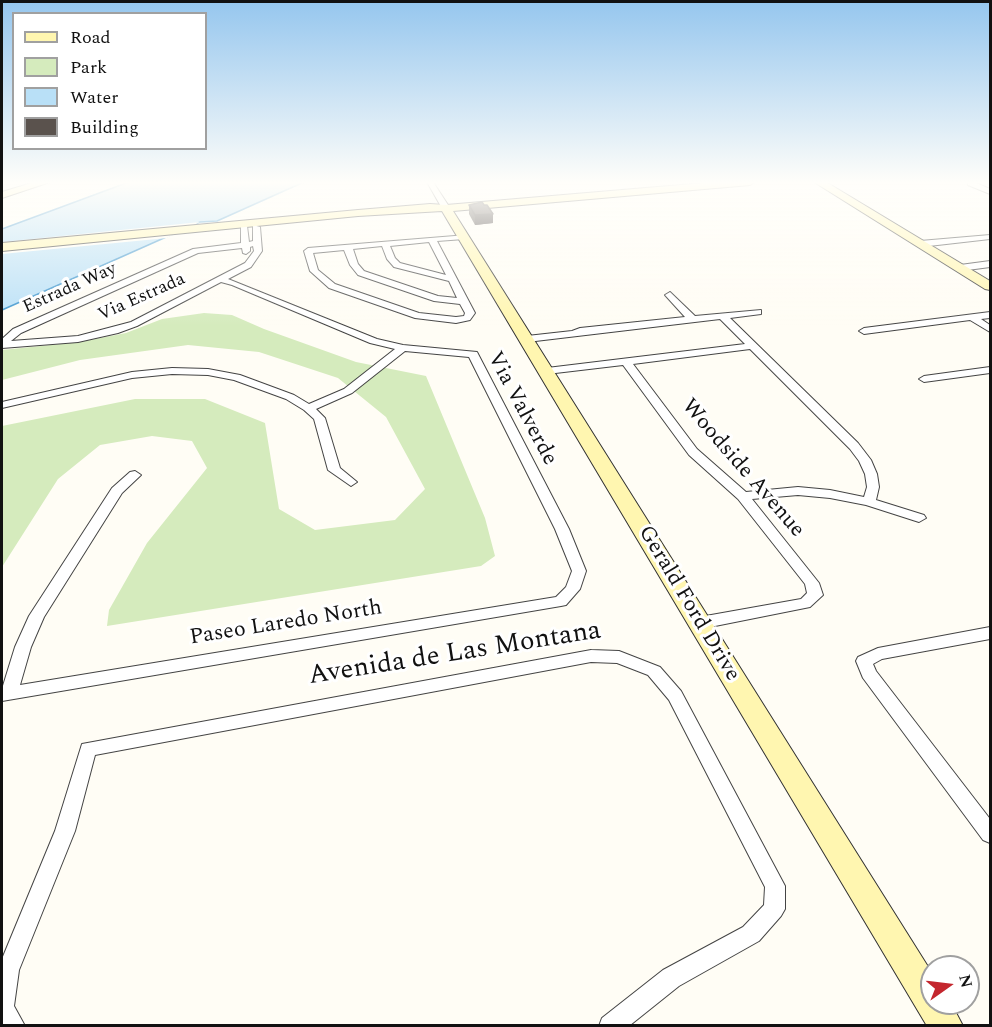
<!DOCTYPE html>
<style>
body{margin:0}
#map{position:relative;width:992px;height:1027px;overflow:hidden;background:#fffdf5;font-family:Spectral,serif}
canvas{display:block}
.frame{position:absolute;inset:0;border:3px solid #111;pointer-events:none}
.legend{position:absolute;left:12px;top:12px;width:195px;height:138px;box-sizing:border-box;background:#fff;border:2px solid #a0a0a0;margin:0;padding:8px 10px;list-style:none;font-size:18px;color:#111}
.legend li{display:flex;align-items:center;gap:12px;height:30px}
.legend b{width:30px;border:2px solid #a0a0a0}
.north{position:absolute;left:920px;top:955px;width:60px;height:60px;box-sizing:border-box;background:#fff;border:2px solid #a0a0a0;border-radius:50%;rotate:76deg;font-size:16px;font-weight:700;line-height:24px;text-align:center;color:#111}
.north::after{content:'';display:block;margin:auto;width:21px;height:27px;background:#c4262e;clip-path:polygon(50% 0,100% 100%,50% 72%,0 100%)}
</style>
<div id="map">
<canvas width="992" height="1027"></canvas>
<div class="frame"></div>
<ul class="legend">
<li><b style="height:8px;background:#fff6b0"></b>Road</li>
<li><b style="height:16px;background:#d5ebbd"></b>Park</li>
<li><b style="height:16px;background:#b9e0f7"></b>Water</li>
<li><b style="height:16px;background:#5a524d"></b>Building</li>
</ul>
<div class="north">N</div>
</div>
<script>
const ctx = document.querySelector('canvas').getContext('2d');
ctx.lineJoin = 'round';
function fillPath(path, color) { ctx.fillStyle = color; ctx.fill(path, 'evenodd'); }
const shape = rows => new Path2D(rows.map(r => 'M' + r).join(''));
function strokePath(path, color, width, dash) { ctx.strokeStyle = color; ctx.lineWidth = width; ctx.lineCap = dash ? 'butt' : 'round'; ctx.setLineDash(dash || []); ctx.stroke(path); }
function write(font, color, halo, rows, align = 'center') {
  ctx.font = font + ' Spectral,serif'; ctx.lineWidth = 6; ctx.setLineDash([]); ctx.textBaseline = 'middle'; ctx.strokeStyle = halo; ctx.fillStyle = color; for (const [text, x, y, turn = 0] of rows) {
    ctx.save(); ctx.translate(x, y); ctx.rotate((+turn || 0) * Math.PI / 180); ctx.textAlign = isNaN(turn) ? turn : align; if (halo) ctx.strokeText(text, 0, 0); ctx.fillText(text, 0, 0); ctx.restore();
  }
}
fillPath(shape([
 [204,313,232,315,264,329,356,362,426,376,485,518,495,556,481,566,107,626,109,610,147,543,207,468,192,441,152,436,100,445,58,479,2,567,2,426,135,399,205,399,265,423,279,509,315,530,395,520,425,489,386,417,338,378,259,352,188,345,80,360,2,380,2,350,80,342,126,333,162,319]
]), '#d5ebbd');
const water = shape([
 [129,182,304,182,217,221,200,222,2,310,2,229,129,182]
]);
fillPath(water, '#b9e0f7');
strokePath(water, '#3f96cf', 1.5);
fillPath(shape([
 [200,222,167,238,2,254,2,242]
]), '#fffdf5');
const street = shape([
 [427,182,433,182,450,208,449,210,443,210,427,182],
 [968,182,974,182,990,189,990,194,968,185,968,182],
 [253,225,260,227,262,251,251,267,228,279,377,339,403,345,477,352,569,529,586,571,580,589,566,605,561,606,2,701,2,689,15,647,29,616,112,488,130,472,135,471,141,475,122,493,44,617,31,647,20,685,556,597,566,587,572,571,555,529,469,357,405,351,352,393,316,409,325,418,340,468,357,482,351,486,328,470,314,419,304,410,286,399,234,380,208,375,172,374,132,378,2,408,2,402,132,372,172,368,208,369,240,375,294,395,309,404,344,389,395,349,370,343,232,285,221,282,137,326,118,333,78,342,2,348,2,339,13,329,193,249,241,243,241,226,247,226,249,242,253,241,253,225],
 [253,246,254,251,245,263,131,322,78,336,11,341,21,333,198,253,242,248,243,253,246,254,250,251,250,247,253,246],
 [467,235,468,237,464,239,437,241,475,313,470,320,456,323,415,318,329,288,310,271,304,251,308,248,467,235],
 [429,242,446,275,400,263,395,258,390,246,429,242],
 [382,246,387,259,394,267,449,281,457,298,438,296,364,271,358,264,353,249,382,246],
 [344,250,350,265,358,275,434,301,460,304,465,313,464,316,456,317,419,313,335,284,318,270,313,253,344,250],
 [990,235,990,239,920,247,916,244,920,241,990,235],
 [990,261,990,267,960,271,956,268,960,265,990,261],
 [670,292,695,316,761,310,761,314,730,318,858,443,871,460,877,474,879,487,876,500,924,515,926,518,919,522,866,505,830,498,798,495,752,499,819,583,823,595,810,607,700,629,694,627,692,623,694,619,700,617,801,599,807,593,805,584,738,499,689,455,623,365,547,374,542,371,547,368,745,344,720,319,527,342,522,339,527,336,572,331,580,328,685,317,665,295,670,292],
 [750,349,850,449,859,461,865,474,867,487,864,497,830,490,798,487,746,492,697,449,633,364,750,349],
 [990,312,990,318,981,319,990,325,990,332,970,320,864,334,859,331,864,328,990,312],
 [990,367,990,373,924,382,919,379,924,376,990,367],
 [990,627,990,639,882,659,873,664,876,671,990,819,990,843,983,840,863,678,856,661,858,657,878,648,990,627],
 [591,650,619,651,660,667,681,691,785,886,785,909,781,916,759,941,679,986,629,1026,599,1026,602,1018,663,970,743,927,764,905,765,887,669,700,648,675,617,663,591,662,95,755,75,831,19,970,14,1006,25,1026,2,1026,2,959,55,831,82,744,591,650]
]);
const secondary = shape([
 [35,182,50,182,2,198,2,192,35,182],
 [716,182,755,182,750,185,453,211,932,973,932,1003,951,1003,963,1026,927,1026,442,211,358,216,2,251,2,243,358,210,430,204,446,205,716,182],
 [814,182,826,182,990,281,990,290,985,289,814,182]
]);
strokePath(street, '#444', 2);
strokePath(secondary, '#333', 2);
fillPath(street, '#fff');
fillPath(secondary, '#fff6b0');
fillPath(shape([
 [469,205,493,223,475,225,469,214]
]), '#4d4742');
fillPath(shape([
 [493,214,493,223,475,225,475,215]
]), '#3f3936');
const building = shape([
 [482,202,484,205,487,205,493,214,475,215,469,205,482,202]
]);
fillPath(building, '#5a524d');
strokePath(building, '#3f3936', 1.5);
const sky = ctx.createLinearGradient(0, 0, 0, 326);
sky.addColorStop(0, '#95c6ee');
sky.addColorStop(0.56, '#fffefa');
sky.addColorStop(1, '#fffefa00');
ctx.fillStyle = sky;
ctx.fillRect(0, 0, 992, 326);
write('18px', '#111', '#fff', [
 ["Estrada Way",70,289,-24],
 ["Via Estrada",142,298,-24]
]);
write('22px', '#111', '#fff', [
 ["Via Valverde",521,409,62],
 ["Woodside Avenue",742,469,49],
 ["Gerald Ford Drive",688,604,59],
 ["Paseo Laredo North",286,624,-9]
]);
write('27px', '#111', '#fff', [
 ["Avenida de Las Montana",455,655,-9]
]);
</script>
